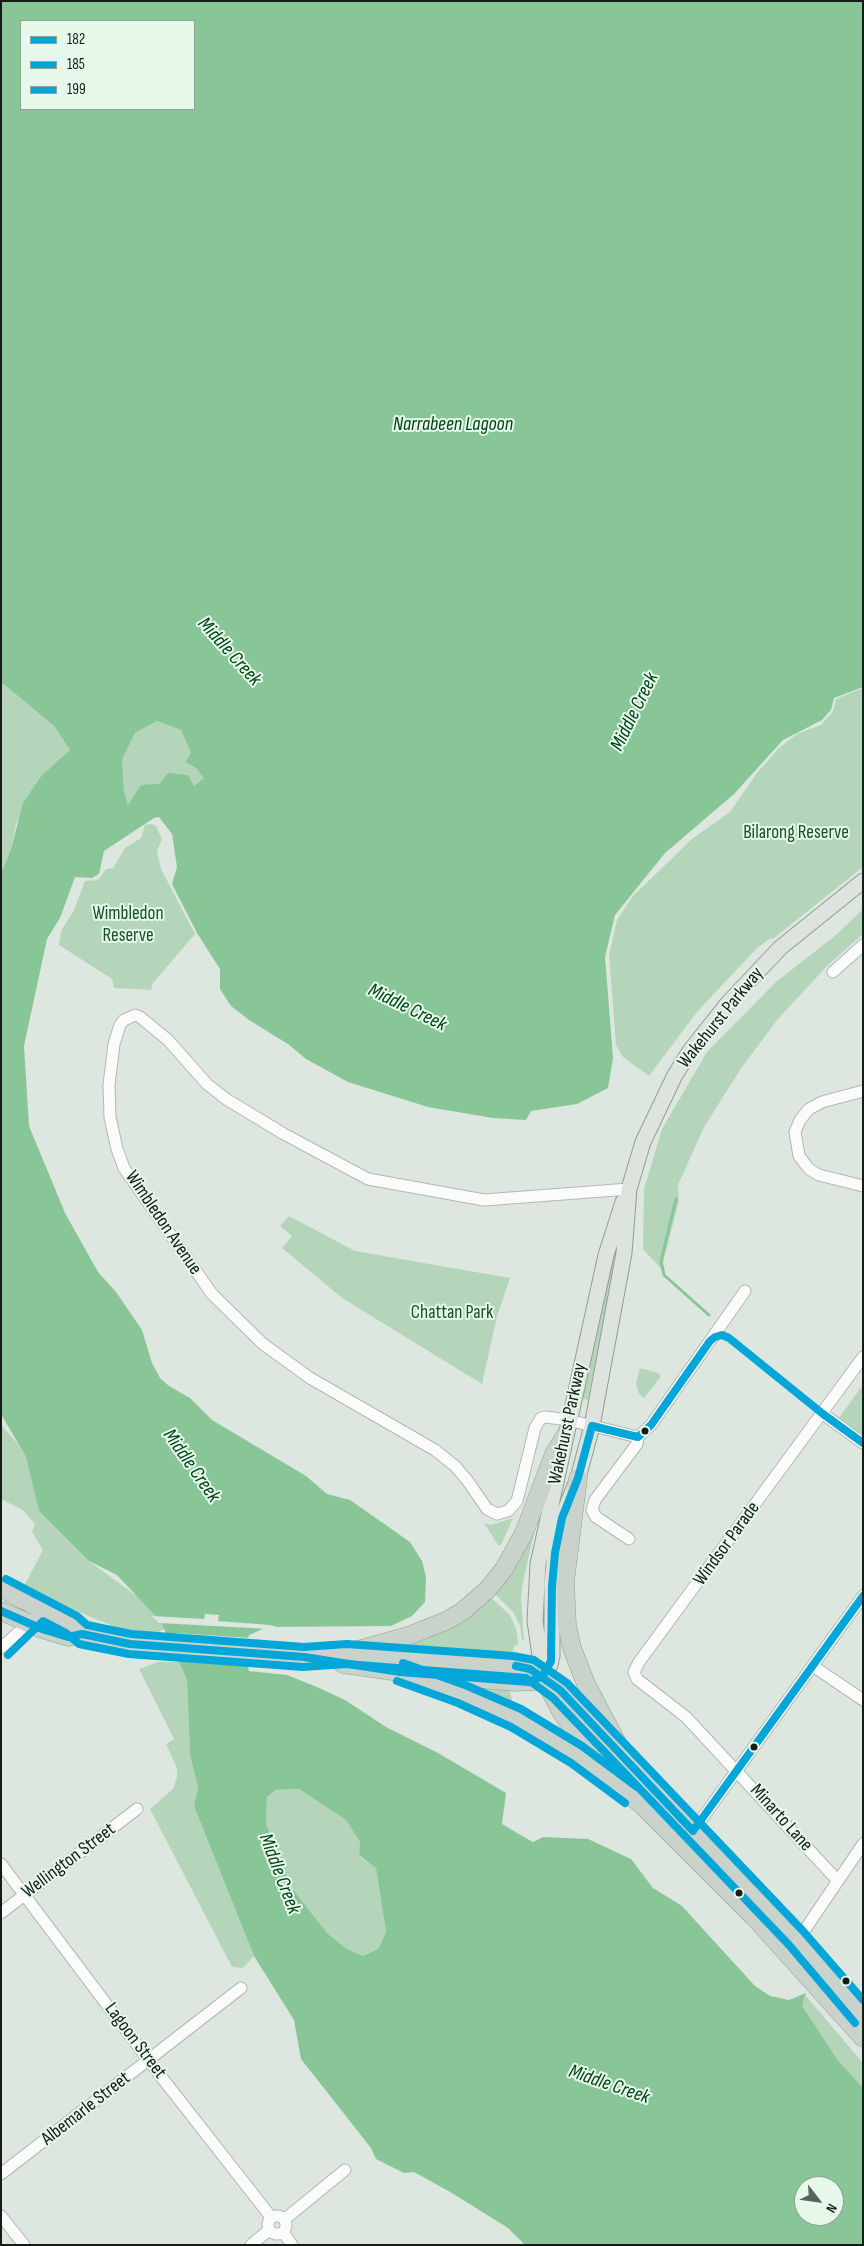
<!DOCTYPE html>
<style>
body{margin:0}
#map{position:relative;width:864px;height:2246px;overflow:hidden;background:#dde7df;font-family:"Sofia Sans Condensed",sans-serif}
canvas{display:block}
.frame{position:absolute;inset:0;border:2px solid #151b16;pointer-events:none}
.legend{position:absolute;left:20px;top:20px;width:175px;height:90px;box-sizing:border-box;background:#e6f8e9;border:1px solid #92a095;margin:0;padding:6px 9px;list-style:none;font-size:15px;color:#151b16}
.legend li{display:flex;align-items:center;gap:10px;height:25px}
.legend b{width:25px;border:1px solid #92a095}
.north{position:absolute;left:794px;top:2176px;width:50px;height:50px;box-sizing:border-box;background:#e6f8e9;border:1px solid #92a095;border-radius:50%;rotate:120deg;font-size:14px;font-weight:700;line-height:20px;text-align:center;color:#151b16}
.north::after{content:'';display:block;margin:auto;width:18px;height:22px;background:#5b625c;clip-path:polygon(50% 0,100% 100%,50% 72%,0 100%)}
</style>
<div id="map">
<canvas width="864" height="2246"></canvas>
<div class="frame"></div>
<ul class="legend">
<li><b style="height:6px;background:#02a6d9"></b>182</li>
<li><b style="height:6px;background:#02a6d9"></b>185</li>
<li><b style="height:6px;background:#02a6d9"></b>199</li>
</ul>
<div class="north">N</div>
</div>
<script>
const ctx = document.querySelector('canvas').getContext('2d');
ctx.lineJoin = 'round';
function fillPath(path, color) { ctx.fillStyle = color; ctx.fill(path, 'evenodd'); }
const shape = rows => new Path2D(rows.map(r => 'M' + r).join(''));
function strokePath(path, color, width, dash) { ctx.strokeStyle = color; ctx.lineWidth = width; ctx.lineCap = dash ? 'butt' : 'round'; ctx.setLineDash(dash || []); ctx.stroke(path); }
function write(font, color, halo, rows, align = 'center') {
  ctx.font = font + ' "Sofia Sans Condensed",sans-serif'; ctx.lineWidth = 4; ctx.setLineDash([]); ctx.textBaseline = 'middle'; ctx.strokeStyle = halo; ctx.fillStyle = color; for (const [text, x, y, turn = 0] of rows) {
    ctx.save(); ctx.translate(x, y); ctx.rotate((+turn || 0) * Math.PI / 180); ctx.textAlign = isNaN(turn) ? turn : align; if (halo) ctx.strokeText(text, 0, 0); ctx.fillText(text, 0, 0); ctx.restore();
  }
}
fillPath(shape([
 [1,682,54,726,70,750,42,775,16,824,11,849,1,873],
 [863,688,863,867,774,938,769,939,757,948,697,1012,649,1076,623,1057,616,1045,609,955,617,920,633,896,692,839,730,812,757,773,779,748,797,734,821,725,833,711,836,699],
 [157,721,181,730,191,753,185,762,196,768,205,778,194,786,159,784,128,806,124,791,122,760,135,733],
 [151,824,156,826,162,839,157,851,161,869,195,934,153,983,151,990,114,988,112,979,59,945,61,931,74,910,85,881,98,880,106,869,113,868,125,848,141,838,145,825],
 [863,909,863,934,827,966,777,1020,742,1067,704,1127,678,1185,679,1201,663,1263,665,1273,643,1249,644,1189,662,1129,707,1052,776,982,836,935],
 [289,1216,355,1251,510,1278,497,1316,482,1384,342,1298,282,1248,292,1236,280,1226],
 [612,1260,614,1263,612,1279,588,1400,579,1397],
 [640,1368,658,1373,661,1376,644,1398,639,1394,636,1383],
 [863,1385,863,1438,838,1419],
 [1,1425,18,1444,26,1457,39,1511,89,1561,138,1597,161,1622,165,1629,149,1636,123,1630,57,1603,24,1586,43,1550,32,1532,35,1524,23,1510,1,1499],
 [513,1518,501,1545,498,1545,484,1523,491,1525],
 [537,1520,523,1582,521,1598,524,1640,522,1641,520,1625,513,1612,494,1593],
 [488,1595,510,1615,516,1629,518,1642,517,1645,514,1646,513,1651,508,1653,405,1646,440,1629],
 [158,1662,179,1662,187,1680,190,1755,198,1787,194,1806,254,1956,243,1968,232,1967,150,1809,173,1789,177,1777,177,1768,166,1744,174,1739,139,1669],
 [443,1680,510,1690,514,1710],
 [299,1789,346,1820,360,1842,359,1856,376,1867,386,1932,378,1949,363,1956,347,1949,327,1933,291,1887,266,1824,267,1797,276,1790],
 [806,1996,863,2063,863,2088,837,2059,801,2006]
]), '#b5d5bb');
fillPath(shape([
 [1,1,863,1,863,687,834,698,831,710,822,720,783,740,734,794,665,853,615,915,605,957,613,1058,608,1088,577,1104,531,1111,526,1120,493,1118,428,1107,348,1082,306,1059,288,1044,249,1020,231,1006,220,989,220,969,197,933,172,884,177,867,172,834,159,817,154,818,104,851,99,874,92,878,75,877,60,918,47,939,24,1046,29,1126,65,1213,98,1272,116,1292,142,1330,152,1363,160,1378,169,1386,190,1398,212,1420,306,1476,327,1494,350,1500,410,1542,422,1561,426,1577,425,1602,412,1616,391,1626,267,1627,249,1635,245,1653,249,1671,287,1675,317,1687,345,1700,386,1727,438,1753,506,1793,502,1824,524,1837,533,1842,543,1837,588,1839,631,1859,653,1888,682,1906,755,1986,770,1996,789,2000,806,1993,802,2006,837,2059,863,2088,863,2245,525,2245,508,2228,452,2193,414,2172,404,2173,376,2159,371,2148,301,2059,294,2020,254,1956,194,1806,198,1787,190,1755,187,1680,161,1622,117,1575,89,1561,39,1511,26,1457,1,1414,1,873,11,849,23,803,42,775,70,750,54,726,1,682],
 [21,21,194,21,194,109,21,109],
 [157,721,181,730,191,753,185,762,196,768,204,778,194,786,188,775,168,773,159,784,141,785,128,805,124,791,122,760,135,733],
 [299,1789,346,1820,360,1842,359,1855,376,1868,386,1932,378,1949,363,1956,347,1949,327,1933,291,1887,266,1824,267,1797,276,1790],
 [804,2186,834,2186,834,2216,804,2216]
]), '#88c697');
fillPath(shape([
 [205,1614,219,1615,218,1621,270,1625,287,1630,159,1623,152,1616,204,1619],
 [176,1633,251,1638,248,1653,251,1666,175,1660]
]), '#dde7df');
strokePath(shape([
 [676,1199,661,1261,664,1275,709,1315]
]), '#88c697', 3);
const minor = shape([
 [833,972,863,945],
 [863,1091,822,1102,809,1109,800,1120,795,1132,799,1156,809,1169,819,1175,863,1186],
 [629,1189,484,1200,368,1179,284,1134,226,1099,207,1084,168,1040,140,1017,135,1015,124,1020,120,1025,114,1044,109,1085,110,1117,117,1149,124,1168,212,1294,263,1344,310,1378,435,1450,455,1466,467,1480,487,1509,497,1514,508,1511,517,1501,535,1428,541,1418,546,1417,568,1420,638,1437],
 [823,1414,863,1443],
 [629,1539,596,1517,592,1510,595,1500,637,1444,638,1437,651,1425,745,1291],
 [1,1648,32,1620],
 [813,1666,863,1700],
 [693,1831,863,1596],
 [1,1864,159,2074,271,2217],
 [838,1881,686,1717,637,1679,634,1672,639,1662,863,1357],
 [1,1913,137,1809],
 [792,1941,806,1928,863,1844],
 [1,2174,241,1988],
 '268 2225a9 9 0 1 1 18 0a9 9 0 1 1-18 0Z',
 [1,2216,24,2245],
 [285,2219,345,2170],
 [283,2232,292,2245],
 [251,2245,269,2230]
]);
const major = shape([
 [543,1676,550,1665,552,1656,552,1586,555,1553,562,1518,578,1478,592,1426,624,1253,629,1189,643,1142,675,1075,690,1051,728,1003,780,948,863,881],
 [543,1676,535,1621,538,1564,606,1255,623,1202]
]);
const highway = shape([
 [578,1478,565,1581,567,1625,572,1648,586,1684,616,1741],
 [1,1588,72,1625,82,1634],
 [1,1611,42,1629,68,1637,82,1634,130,1644,252,1652,315,1659],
 [358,1650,408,1636,448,1620,463,1611,488,1589,504,1569,524,1533,554,1454,565,1436],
 [304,1657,346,1654,512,1666,530,1669,543,1676,560,1690,796,1938,863,2016],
 [343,1664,400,1672,516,1682,534,1681,543,1676],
 [400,1672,462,1694,513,1717,550,1737,607,1776,643,1806,753,1916,863,2038],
 [547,1685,562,1713,574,1730,614,1770]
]);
strokePath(minor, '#b1b9b2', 13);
strokePath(major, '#919e93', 17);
strokePath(highway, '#919e93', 19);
strokePath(minor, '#fafbfa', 11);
strokePath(major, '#dde4de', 15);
strokePath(highway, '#c9d3cc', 18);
strokePath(shape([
 [1,1611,42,1629,68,1637,82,1634,130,1644,304,1657,400,1672,529,1682,543,1676,551,1661,552,1586,555,1553,562,1518,578,1478,592,1426,638,1437,651,1425,710,1341,715,1337,722,1335,729,1338,823,1414,863,1443],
 [516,1666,530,1669,560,1690,693,1831,863,1596]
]), '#02a6d9', 8);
strokePath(shape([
 [8,1655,43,1621,66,1633,79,1644,129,1654,303,1667,346,1664,526,1678,553,1698,789,1945,855,2023],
 [397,1681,458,1703,511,1727,571,1763,625,1803]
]), '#02a6d9', 8);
strokePath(shape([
 [6,1579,77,1616,87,1625,131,1634,304,1647,347,1644,513,1656,534,1660,567,1683,803,1931,863,2000],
 [403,1663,465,1685,521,1709,582,1746,637,1787]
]), '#02a6d9', 8);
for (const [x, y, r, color] of [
 [645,1431,4.5,"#151b16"],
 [754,1747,4.5,"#151b16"],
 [739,1893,4.5,"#151b16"],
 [846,1981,4.5,"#151b16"]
]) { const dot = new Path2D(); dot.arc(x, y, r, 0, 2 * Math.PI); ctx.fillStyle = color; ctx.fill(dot); strokePath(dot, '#e6f8e9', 2); }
write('19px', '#135127', '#e6f8e9', [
 ["Bilarong Reserve",796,833],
 ["Wimbledon",128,914],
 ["Reserve",128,936],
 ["Chattan Park",452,1313]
]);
write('19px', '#151b16', '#e6f8e9', [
 ["Wakehurst Parkway",721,1018,-51],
 ["Wimbledon Avenue",163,1223,56],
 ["Wakehurst Parkway",568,1424,-78],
 ["Windsor Parade",727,1544,-54],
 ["Minarto Lane",781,1818,48],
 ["Wellington Street",69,1861,-37],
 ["Lagoon Street",135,2041,53],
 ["Albemarle Street",86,2109,-38]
]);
write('italic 20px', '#004219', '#e6f8e9', [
 ["Narrabeen Lagoon",453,425],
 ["Middle Creek",229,652,48],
 ["Middle Creek",635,712,-64],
 ["Middle Creek",407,1008,26],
 ["Middle Creek",191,1466,55],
 ["Middle Creek",279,1874,69],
 ["Middle Creek",609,2085,19]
]);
</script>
